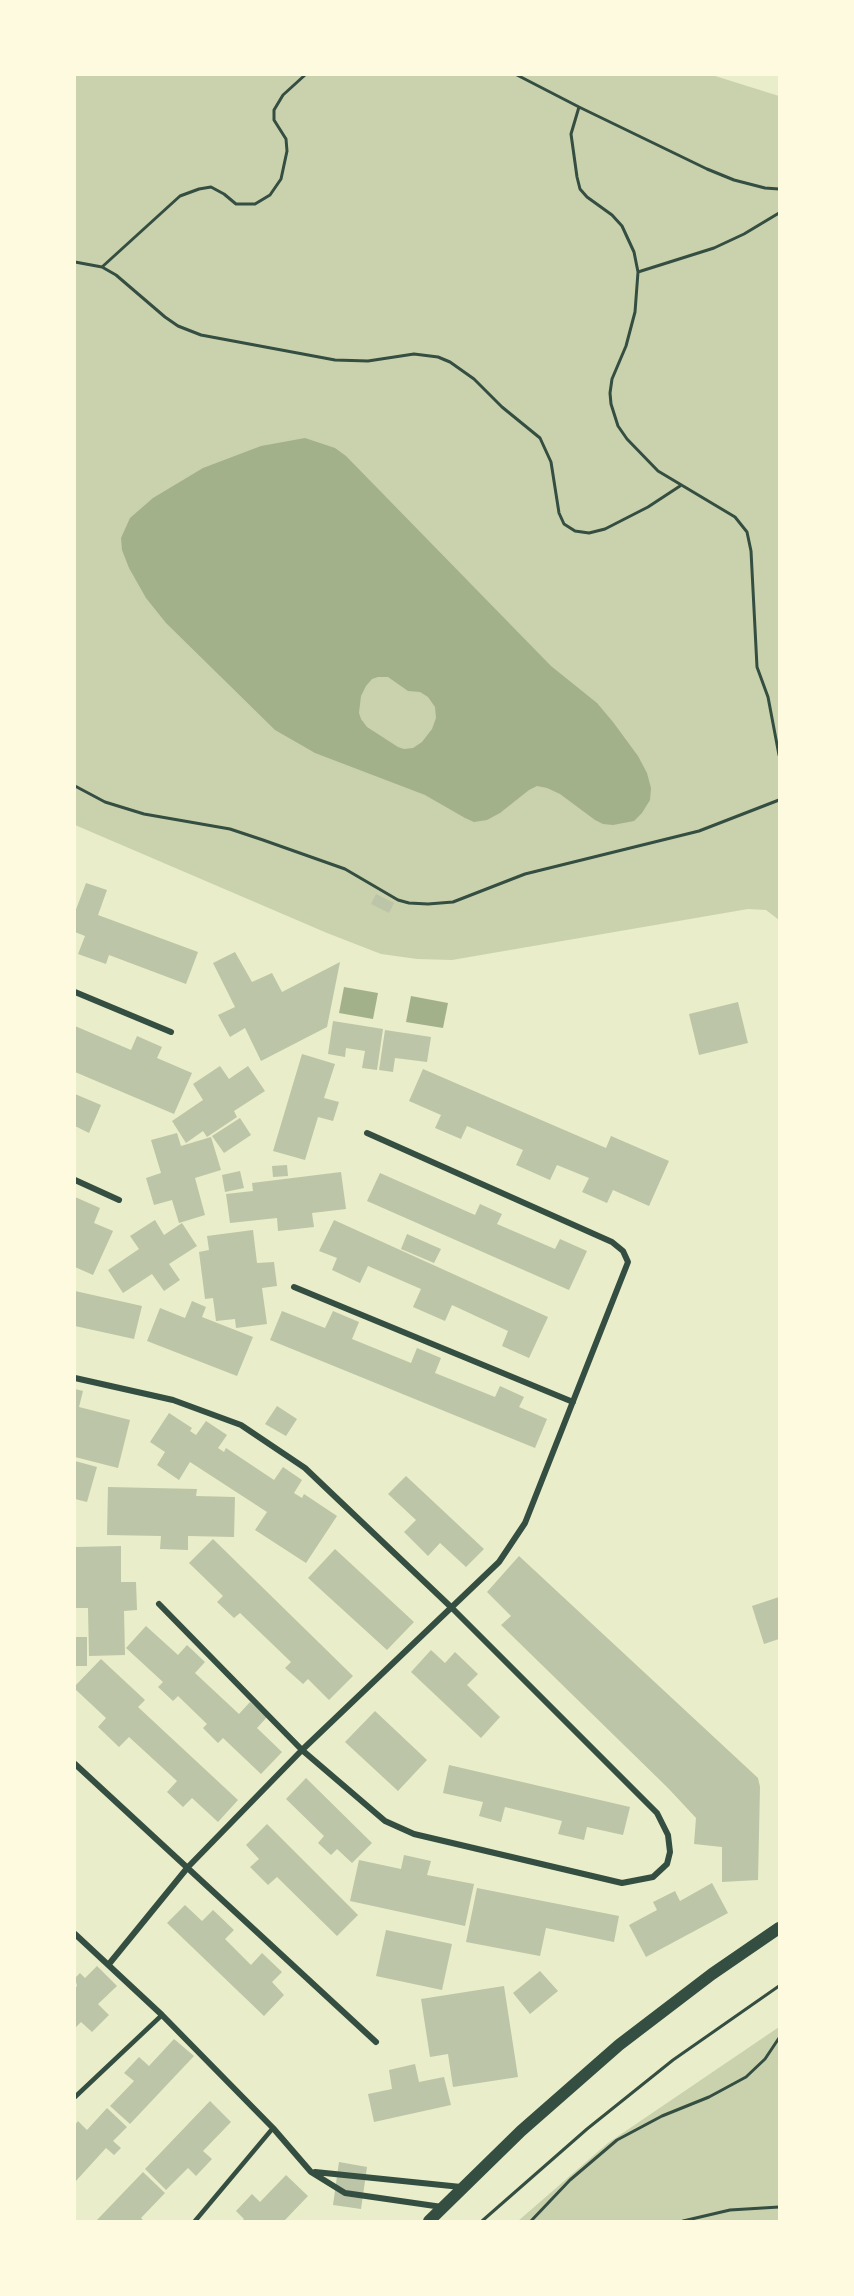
<!DOCTYPE html>
<style>
body{margin:0}
#map{position:relative;width:854px;height:2296px;overflow:hidden;background:#e9edc9;font-family:"Roboto Condensed",sans-serif}
canvas{display:block}
.frame{position:absolute;inset:0;border:76px solid #fefae0;pointer-events:none}
</style>
<div id="map">
<canvas width="854" height="2296"></canvas>
<div class="frame"></div>
</div>
<script>
const ctx = document.querySelector('canvas').getContext('2d');
ctx.lineJoin = 'round';
function fillPath(path, color) { ctx.fillStyle = color; ctx.fill(path, 'evenodd'); }
const shape = rows => new Path2D(rows.map(r => 'M' + r).join(''));
function strokePath(path, color, width, dash) { ctx.strokeStyle = color; ctx.lineWidth = width; ctx.lineCap = dash ? 'butt' : 'round'; ctx.setLineDash(dash || []); ctx.stroke(path); }
fillPath(shape([
 [75,75,712,75,779,96,779,920,766,910,748,909,452,960,417,959,381,954,327,933,75,825],
 [779,2027,779,2221,518,2221,608,2143]
]), '#cad2ad');
fillPath(shape([
 [305,438,335,448,346,456,551,666,597,703,613,722,638,756,647,773,651,788,650,800,642,813,634,821,613,825,603,824,595,820,560,794,547,788,537,786,529,790,500,813,487,820,474,822,465,818,425,795,315,753,275,730,166,623,146,598,129,568,122,550,121,538,130,518,153,498,203,468,261,446],
 [378,677,388,677,408,691,420,692,428,697,435,707,436,718,432,729,422,742,413,748,404,749,398,747,367,727,361,719,359,713,361,696,366,686,372,679],
 [344,987,378,993,373,1019,339,1013],
 [411,996,448,1003,443,1028,406,1022]
]), '#a3b18a');
fillPath(shape([
 [86,883,107,890,98,915,198,952,186,984,109,955,106,964,78,954,85,936,75,932,75,912],
 [376,894,394,903,389,913,371,904],
 [235,952,252,982,272,973,282,992,340,962,327,1027,261,1061,245,1028,230,1037,218,1015,235,1007,213,963],
 [738,1002,748,1043,699,1055,689,1014],
 [333,1021,383,1029,377,1070,362,1068,365,1051,346,1048,345,1057,328,1054],
 [75,1026,131,1050,137,1036,162,1047,157,1058,192,1073,174,1114,75,1072],
 [385,1030,431,1037,427,1062,395,1058,393,1072,379,1070],
 [302,1054,335,1064,324,1098,339,1102,333,1121,318,1117,305,1160,273,1151],
 [220,1066,229,1079,248,1066,265,1091,234,1111,237,1117,207,1137,203,1131,186,1143,172,1121,203,1100,193,1084],
 [423,1069,606,1148,611,1136,669,1161,649,1206,613,1190,607,1203,582,1192,589,1178,557,1165,550,1180,516,1165,523,1150,467,1126,461,1139,435,1128,441,1115,409,1101],
 [75,1094,101,1105,89,1133,75,1126],
 [240,1118,251,1135,224,1153,212,1136],
 [177,1133,181,1146,211,1137,221,1170,195,1178,205,1215,179,1223,172,1200,154,1205,146,1178,161,1173,151,1140],
 [287,1165,288,1176,273,1177,272,1166],
 [240,1171,244,1188,225,1192,222,1175],
 [341,1172,346,1209,312,1213,314,1227,278,1231,277,1218,230,1223,226,1194,253,1191,252,1183],
 [380,1173,475,1215,480,1204,502,1214,497,1224,555,1249,560,1239,587,1251,569,1290,367,1201],
 [75,1197,100,1208,94,1223,113,1231,93,1275,75,1267],
 [155,1220,164,1235,182,1223,197,1246,169,1264,180,1280,164,1291,152,1274,123,1293,108,1270,139,1249,130,1236],
 [334,1220,548,1317,529,1358,502,1346,508,1331,452,1305,445,1321,413,1307,421,1289,368,1266,360,1283,332,1270,337,1258,319,1251],
 [253,1230,257,1263,274,1262,277,1286,262,1288,267,1324,236,1328,235,1319,216,1321,213,1298,205,1299,199,1252,209,1250,207,1236],
 [407,1234,441,1249,434,1263,401,1249],
 [75,1291,142,1306,134,1339,75,1326],
 [192,1301,206,1307,202,1317,253,1337,237,1376,147,1341,160,1308,185,1318],
 [282,1311,325,1328,333,1311,359,1322,352,1339,411,1363,417,1348,441,1358,435,1373,495,1397,500,1386,524,1397,519,1407,547,1419,535,1448,270,1340],
 [75,1389,83,1391,79,1407,130,1420,118,1468,75,1457],
 [277,1406,297,1419,286,1436,265,1424],
 [169,1413,192,1428,190,1431,196,1435,206,1421,227,1435,218,1448,224,1452,226,1448,274,1480,283,1467,302,1480,294,1493,302,1498,304,1494,337,1516,306,1563,255,1530,267,1512,190,1462,179,1480,157,1465,165,1452,150,1442],
 [75,1461,97,1467,87,1502,75,1499],
 [406,1476,484,1549,466,1567,440,1543,428,1556,404,1532,416,1520,388,1494],
 [108,1487,197,1489,196,1496,235,1497,234,1537,188,1536,188,1550,160,1549,161,1536,107,1535],
 [213,1539,353,1676,329,1700,308,1679,303,1684,285,1668,291,1662,240,1613,234,1618,217,1602,223,1596,189,1563],
 [121,1546,121,1582,136,1582,137,1610,124,1611,125,1655,89,1656,88,1608,75,1608,76,1547],
 [335,1549,414,1622,387,1650,308,1578],
 [519,1556,758,1778,760,1787,758,1880,722,1882,722,1847,694,1844,696,1818,668,1788,501,1625,511,1616,487,1592],
 [779,1597,779,1639,764,1644,752,1606],
 [146,1626,178,1655,187,1645,205,1662,195,1673,239,1714,250,1702,267,1717,257,1728,282,1752,261,1774,223,1738,218,1743,203,1728,207,1724,178,1696,173,1701,158,1687,163,1682,126,1648],
 [75,1637,87,1637,87,1666,75,1666],
 [431,1650,445,1663,455,1652,478,1674,467,1685,500,1717,481,1738,411,1672],
 [101,1659,145,1700,138,1707,238,1800,218,1822,192,1798,183,1807,167,1792,177,1781,129,1737,119,1747,98,1727,106,1718,75,1689,75,1686],
 [375,1711,427,1760,398,1791,345,1742],
 [449,1765,630,1807,623,1835,587,1827,584,1840,558,1834,562,1821,505,1807,501,1822,479,1816,483,1802,443,1793],
 [306,1778,372,1843,352,1863,337,1849,331,1855,318,1843,324,1836,286,1799],
 [267,1824,358,1915,337,1936,277,1877,268,1885,250,1867,259,1859,246,1845],
 [404,1855,431,1861,427,1875,474,1884,465,1926,350,1901,359,1860,401,1869],
 [712,1883,728,1913,646,1957,629,1925,657,1910,653,1902,675,1891,680,1901],
 [477,1888,619,1916,614,1942,546,1928,540,1956,466,1942],
 [185,1905,202,1921,213,1910,234,1930,225,1939,251,1965,262,1953,282,1972,272,1982,284,1995,264,2016,167,1923],
 [386,1930,452,1944,442,1990,376,1976],
 [97,1966,117,1986,98,2004,109,2015,92,2032,81,2022,75,2028,75,1988,77,1986,75,1978,80,1973,85,1978],
 [540,1971,558,1991,530,2014,513,1993],
 [504,1986,518,2077,453,2087,448,2054,430,2057,421,1999],
 [174,2039,194,2056,130,2124,110,2106,134,2081,124,2073,139,2057,149,2066],
 [415,2064,419,2082,444,2077,451,2105,374,2122,368,2094,392,2089,389,2070],
 [210,2101,231,2122,203,2151,212,2159,196,2176,188,2168,166,2190,145,2169],
 [107,2108,127,2127,113,2141,121,2148,114,2155,106,2148,75,2182,75,2125,78,2121,87,2130],
 [339,2162,367,2167,361,2209,333,2205],
 [143,2172,165,2193,141,2218,144,2221,96,2221],
 [286,2175,308,2196,284,2221,242,2221,244,2219,236,2211,252,2194,260,2202]
]), '#bcc5a7');
strokePath(shape([
 [517,75,579,107,571,134,577,177,580,189,587,197,612,215,622,226,634,252,638,272,635,312,626,346,612,379,610,393,611,404,618,426,627,439,658,471,735,517,747,532,751,551,757,667,768,697,779,755],
 [579,107,707,169,734,180,765,188,779,189],
 [75,262,102,267,116,275,165,317,178,326,201,335,335,360,368,361,414,354,438,357,450,362,474,379,502,407,540,438,551,462,559,513,564,524,575,531,589,533,605,529,648,507,680,486],
 [102,267,180,196,199,189,211,187,224,194,236,204,255,204,270,195,281,179,287,151,286,139,274,120,274,110,283,95,305,75],
 [638,272,714,248,744,234,779,213],
 [75,786,105,802,144,814,230,829,263,840,345,869,398,900,409,903,428,904,453,902,525,874,699,831,779,800],
 [482,2221,587,2129,673,2060,779,1986],
 [531,2221,570,2180,617,2140,662,2116,709,2097,746,2077,765,2059,779,2038],
 [683,2221,730,2210,779,2207]
]), '#344e41', 3);
strokePath(shape([
 [75,2097,162,2015],
 [195,2221,273,2128]
]), '#344e41', 4.5);
strokePath(shape([
 [75,992,171,1032],
 [75,1180,119,1200],
 [294,1287,573,1402],
 [75,1378,173,1400,241,1425,305,1468,452,1608,657,1813,668,1835,670,1852,667,1864,653,1877,622,1883,414,1834,385,1821,302,1750,159,1604],
 [75,1764,376,2042],
 [75,1934,162,2015,273,2128,311,2172,345,2193,442,2207],
 [109,1964,188,1867,302,1750,499,1562,525,1523,628,1262,623,1251,612,1242,367,1133],
 [315,2172,461,2187]
]), '#344e41', 6);
strokePath(shape([
 [429,2221,521,2131,619,2045,712,1974,779,1928]
]), '#344e41', 12);
</script>
